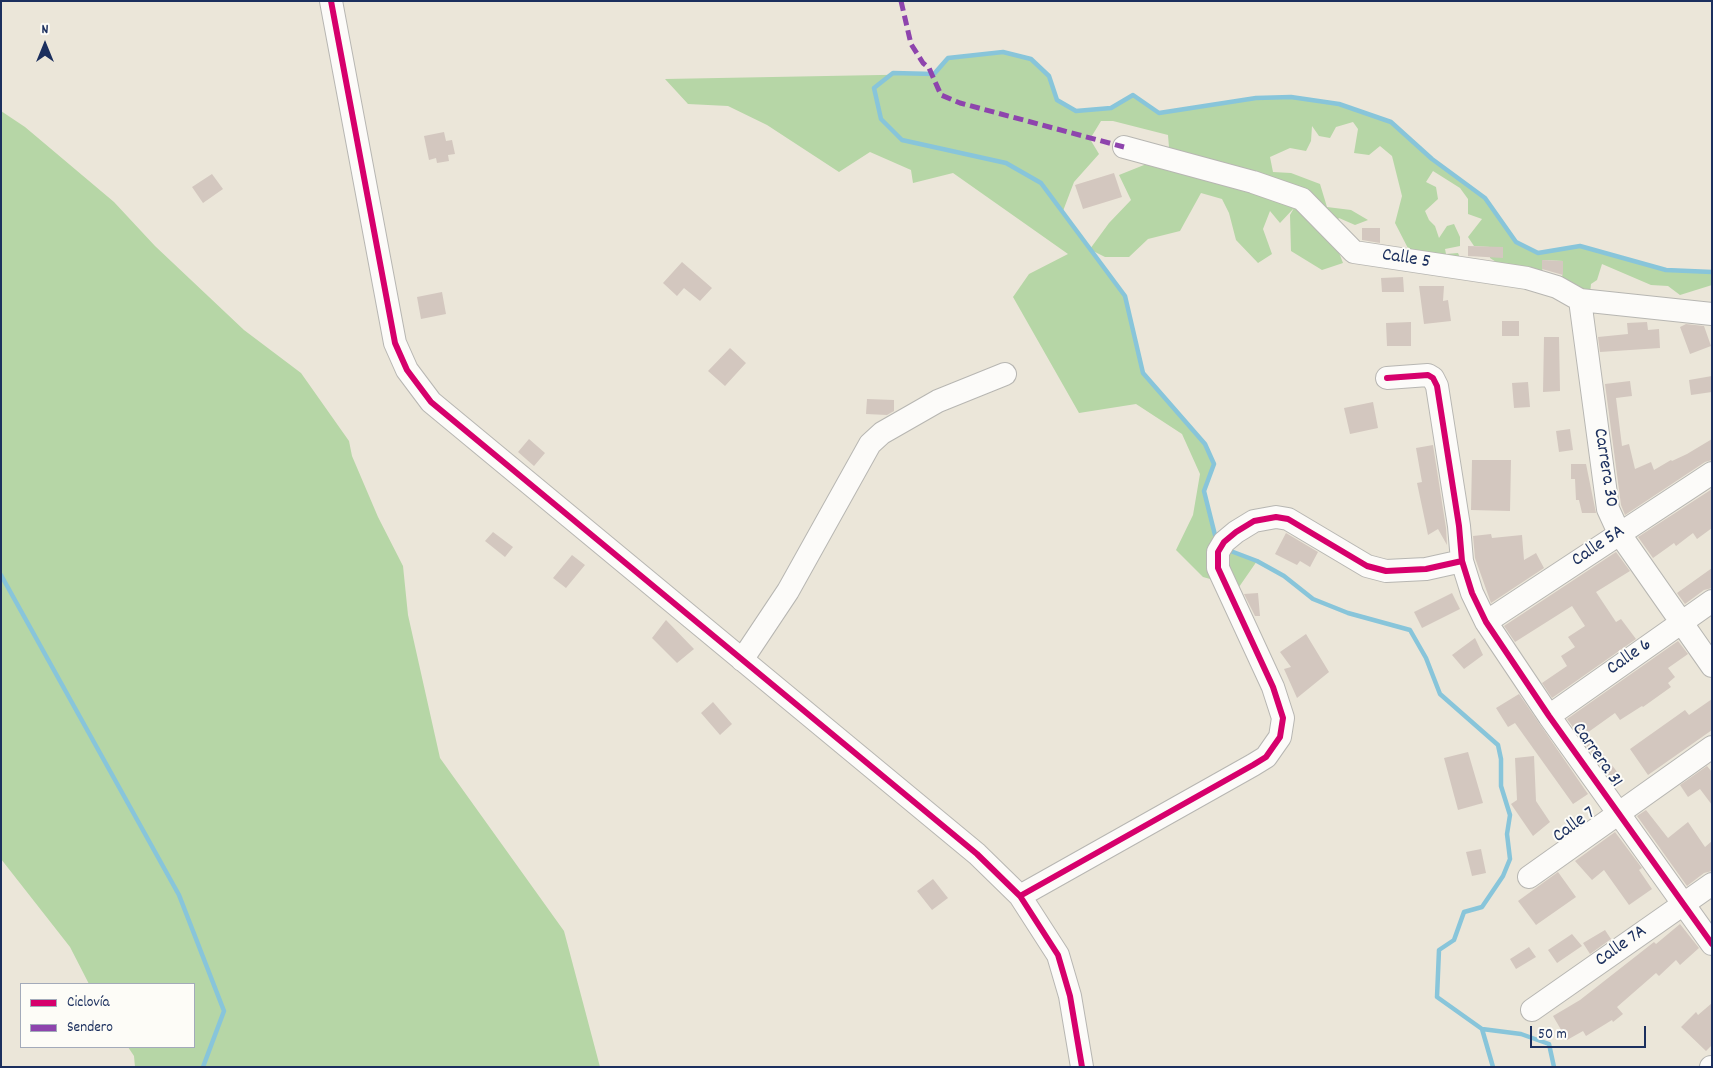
<!DOCTYPE html>
<meta charset="utf-8">
<style>
body{margin:0}
#map{position:relative;width:1713px;height:1068px;overflow:hidden;background:#ebe6d9;font-family:Dekko,sans-serif}
canvas{display:block}
.frame{position:absolute;inset:0;border:2px solid #1b2f5e;pointer-events:none}
.legend{position:absolute;left:20px;top:983px;width:175px;height:65px;box-sizing:border-box;background:#fdfcf7;border:1px solid #a3aaba;margin:0;padding:6px 9px;list-style:none;font-size:15px;color:#1b2f5e}
.legend li{display:flex;align-items:center;gap:10px;height:25px}
.legend b{width:25px;border:1px solid #a3aaba}
.north{position:absolute;left:20px;top:20px;width:50px;height:50px;-webkit-text-stroke:4px #fdfcf7;paint-order:stroke;rotate:0deg;font-size:14px;font-weight:700;line-height:20px;text-align:center;color:#1b2f5e}
.north::after{content:'';display:block;margin:auto;width:18px;height:22px;background:#1b2f5e;clip-path:polygon(50% 0,100% 100%,50% 72%,0 100%)}
.scale{position:absolute;left:1530px;top:1026px;width:116px;height:22px;box-sizing:border-box;border:2px solid #1b2f5e;border-top:0;padding-left:6px;font-size:15px;line-height:18px;white-space:nowrap;color:#1b2f5e;-webkit-text-stroke:4px #fdfcf7;paint-order:stroke}
</style>
<div id="map">
<canvas width="1713" height="1068"></canvas>
<div class="frame"></div>
<ul class="legend">
<li><b style="height:6px;background:#d6006c"></b>Ciclovía</li>
<li><b style="height:6px;background:#8e44ad"></b>Sendero</li>
</ul>
<div class="north">N</div>
<div class="scale">50 m</div>
</div>
<script>
const ctx = document.querySelector('canvas').getContext('2d');
ctx.lineJoin = 'round';
function fillPath(path, color) { ctx.fillStyle = color; ctx.fill(path, 'evenodd'); }
const shape = rows => new Path2D(rows.map(r => 'M' + r).join(''));
function strokePath(path, color, width, dash) { ctx.strokeStyle = color; ctx.lineWidth = width; ctx.lineCap = dash ? 'butt' : 'round'; ctx.setLineDash(dash || []); ctx.stroke(path); }
function write(font, color, halo, rows, align = 'center') {
  ctx.font = font + ' Dekko,sans-serif'; ctx.lineWidth = 4; ctx.setLineDash([]); ctx.textBaseline = 'middle'; ctx.strokeStyle = halo; ctx.fillStyle = color; for (const [text, x, y, turn = 0] of rows) {
    ctx.save(); ctx.translate(x, y); ctx.rotate((+turn || 0) * Math.PI / 180); ctx.textAlign = isNaN(turn) ? turn : align; if (halo) ctx.strokeText(text, 0, 0); ctx.fillText(text, 0, 0); ctx.restore();
  }
}
fillPath(shape([
 [1003,52,1031,59,1049,76,1057,100,1076,111,1111,108,1133,95,1160,112,1256,98,1291,97,1339,104,1391,122,1432,159,1485,198,1516,242,1538,253,1580,246,1666,270,1712,272,1712,285,1680,295,1668,286,1651,285,1602,264,1597,280,1591,284,1590,294,1562,281,1563,261,1543,260,1542,275,1502,266,1490,258,1490,247,1474,246,1468,237,1482,219,1468,214,1468,199,1460,188,1433,171,1426,182,1436,187,1438,199,1425,211,1429,220,1435,226,1439,238,1447,226,1454,224,1460,237,1460,246,1445,249,1446,254,1458,253,1461,260,1413,258,1395,223,1402,196,1392,156,1380,146,1369,155,1354,153,1358,129,1353,122,1336,127,1330,138,1319,136,1312,126,1311,141,1306,151,1290,148,1270,157,1273,172,1291,173,1320,184,1327,207,1351,210,1368,220,1355,225,1339,218,1330,229,1343,263,1322,270,1291,251,1290,215,1294,208,1280,223,1270,211,1263,229,1272,254,1258,263,1236,240,1229,213,1222,199,1201,193,1180,231,1148,239,1129,257,1105,257,1091,250,1125,296,1143,373,1205,444,1214,464,1204,491,1217,541,1228,550,1257,561,1239,587,1203,577,1176,550,1193,515,1200,474,1182,434,1136,404,1079,413,1013,297,1029,274,1068,254,953,173,913,183,911,170,870,152,839,172,767,125,728,106,688,104,665,79,934,74,948,58],
 [1101,121,1113,121,1168,135,1170,160,1149,163,1119,175,1131,200,1109,223,1090,249,1063,211,1074,182,1099,154,1090,139],
 [1,111,25,127,114,202,155,246,244,330,301,373,349,441,352,456,378,517,403,566,408,615,440,758,564,931,600,1067,135,1067,134,1056,128,1047,194,1047,194,984,89,984,70,947,1,859]
]), '#b6d6a6');
strokePath(shape([
 [1216,539,1204,491,1214,464,1205,444,1143,373,1125,296,1041,183,1006,163,902,140,881,119,874,88,893,73,934,74,948,58,1003,52,1031,59,1049,76,1057,100,1076,111,1111,108,1133,95,1159,113,1256,98,1291,97,1339,104,1391,122,1432,159,1485,198,1516,242,1538,253,1580,246,1666,270,1712,272],
 [1228,550,1257,561,1284,576,1313,599,1348,613,1410,630,1426,658,1440,694,1498,745,1501,759,1501,786,1510,815,1507,834,1510,859,1503,876,1482,907,1464,912,1454,940,1439,950,1437,997,1482,1029,1493,1067],
 [1,575,179,895,224,1011,203,1067],
 [1482,1029,1521,1034,1549,1044,1554,1067]
]), '#88c5da', 4.5);
fillPath(shape([
 [444,132,446,141,452,140,455,154,448,155,449,161,437,163,436,158,429,160,424,136],
 [1114,173,1122,197,1083,209,1075,185],
 [212,174,223,189,203,203,192,187],
 [1362,228,1380,228,1380,243,1362,240],
 [1468,246,1503,247,1503,258,1468,256],
 [1542,260,1563,261,1563,275,1542,269],
 [682,262,712,288,700,301,684,288,677,296,663,283],
 [1403,277,1404,292,1382,292,1381,278],
 [1419,286,1444,286,1443,301,1448,300,1451,321,1424,324],
 [442,292,446,314,421,319,417,297],
 [1502,321,1519,321,1519,336,1502,336],
 [1411,322,1411,346,1387,346,1386,323],
 [1647,322,1648,330,1659,329,1660,348,1600,352,1598,337,1628,334,1627,323],
 [1686,324,1704,326,1711,346,1690,354,1680,327],
 [1544,337,1559,337,1560,391,1543,392],
 [730,348,746,363,725,386,708,371],
 [1712,376,1712,392,1691,395,1689,380],
 [1630,381,1632,396,1616,398,1622,446,1629,444,1635,469,1651,462,1654,470,1671,460,1672,461,1687,454,1712,439,1712,460,1705,462,1625,515,1621,505,1605,384],
 [1528,382,1530,407,1514,408,1512,383],
 [867,399,894,400,894,411,887,415,866,414],
 [1373,402,1378,428,1350,434,1344,408],
 [1570,429,1573,450,1559,452,1556,431],
 [529,439,545,453,534,466,518,452],
 [1433,445,1446,528,1447,545,1438,529,1428,535,1417,483,1422,482,1416,448],
 [1472,460,1511,460,1510,511,1471,510],
 [1571,464,1586,464,1596,513,1582,513,1579,500,1576,500,1575,479,1571,479],
 [1712,489,1712,528,1697,539,1693,533,1676,546,1674,543,1653,558,1638,537],
 [493,532,513,547,505,557,485,541],
 [1286,533,1318,552,1310,567,1300,561,1297,565,1275,554],
 [1491,534,1492,538,1522,535,1524,560,1536,553,1544,568,1491,603,1475,558,1473,536],
 [1616,552,1630,571,1596,592,1616,622,1621,619,1636,639,1552,698,1542,683,1567,666,1561,656,1575,647,1568,637,1585,626,1572,606,1515,642,1504,626],
 [572,555,585,565,566,588,553,578],
 [1712,568,1712,588,1704,590,1685,604,1677,593],
 [1258,593,1260,616,1255,616,1244,594],
 [1452,593,1460,609,1422,628,1414,612],
 [666,620,694,649,677,663,652,638],
 [1306,634,1329,672,1297,698,1284,669,1291,667,1280,652],
 [1475,638,1483,655,1464,669,1452,655],
 [1678,641,1688,654,1668,668,1675,677,1668,683,1671,687,1643,707,1642,706,1620,720,1615,713,1587,733,1618,773,1610,778,1567,719],
 [1519,694,1588,794,1573,804,1515,723,1508,727,1496,708],
 [1712,699,1712,730,1648,775,1630,749,1685,710,1689,715],
 [713,702,732,724,720,735,701,713],
 [1468,752,1483,803,1458,810,1444,758],
 [1534,756,1536,801,1550,822,1533,836,1511,804,1517,800,1515,758],
 [1707,766,1712,772,1712,805,1700,789,1688,797,1680,785],
 [1646,810,1668,838,1688,822,1705,847,1712,841,1712,871,1704,873,1687,886,1637,816],
 [1615,832,1642,868,1639,870,1652,889,1629,905,1604,870,1592,880,1575,861],
 [1481,849,1486,873,1472,876,1466,852],
 [1558,872,1576,897,1536,925,1518,901],
 [933,879,948,898,932,910,917,891],
 [1680,924,1699,948,1680,965,1676,960,1659,976,1656,973,1617,1007,1623,1014,1613,1022,1612,1020,1586,1036,1583,1031,1567,1040,1553,1016,1580,1000,1654,942,1656,944],
 [1605,930,1611,939,1590,954,1583,943],
 [1572,934,1582,946,1557,963,1548,950],
 [1529,947,1536,957,1516,969,1510,959],
 [1712,1003,1712,1045,1706,1051,1681,1027,1696,1012,1698,1015]
]), '#d3c7bf');
const minor = shape([
 [331,1,395,343,407,370,431,402,977,854,1020,896,1058,955,1070,996,1082,1067],
 [1124,147,1253,182,1302,199,1354,252,1527,278,1557,287,1580,300,1712,314],
 [1580,300,1608,509,1619,533,1712,666],
 [1387,378,1428,375,1433,378,1437,386,1459,526,1462,561,1472,593,1486,622,1549,716,1712,944],
 [1486,622,1712,473],
 [742,660,788,591,870,444,882,433,938,401,1005,374],
 [1549,716,1712,601],
 [1529,877,1712,747],
 [1020,896,1253,765,1266,757,1280,737,1283,718,1273,687,1218,568,1218,552,1224,542,1236,532,1254,521,1276,517,1288,519,1367,566,1386,571,1426,569,1462,561],
 [1532,1010,1712,884],
 [1711,1067,1712,1067]
]);
strokePath(minor, '#b7b6b2', 24);
strokePath(minor, '#fcfbf9', 22);
strokePath(shape([
 [901,1,911,44,923,63,929,68,941,95,960,103,1124,147]
]), '#8e44ad', 5, [10, 5]);
strokePath(shape([
 [331,1,395,343,407,370,431,402,977,854,1020,896,1058,955,1070,996,1082,1067],
 [1387,378,1428,375,1433,378,1437,386,1459,526,1462,561,1472,593,1486,622,1549,716,1712,944],
 [1020,896,1253,765,1266,757,1280,737,1283,718,1273,687,1218,568,1218,552,1224,542,1236,532,1254,521,1276,517,1288,519,1367,566,1386,571,1426,569,1462,561]
]), '#d6006c', 6);
write('19px', '#1b2f5e', '#fdfcf7', [
 ["Calle 5",1406,260,9],
 ["Carrera 30",1604,468,81],
 ["Calle 5A",1599,547,-34],
 ["Calle 6",1630,658,-35],
 ["Carrera 31",1596,756,55],
 ["Calle 7",1575,826,-36],
 ["Calle 7A",1622,947,-35]
]);
</script>
